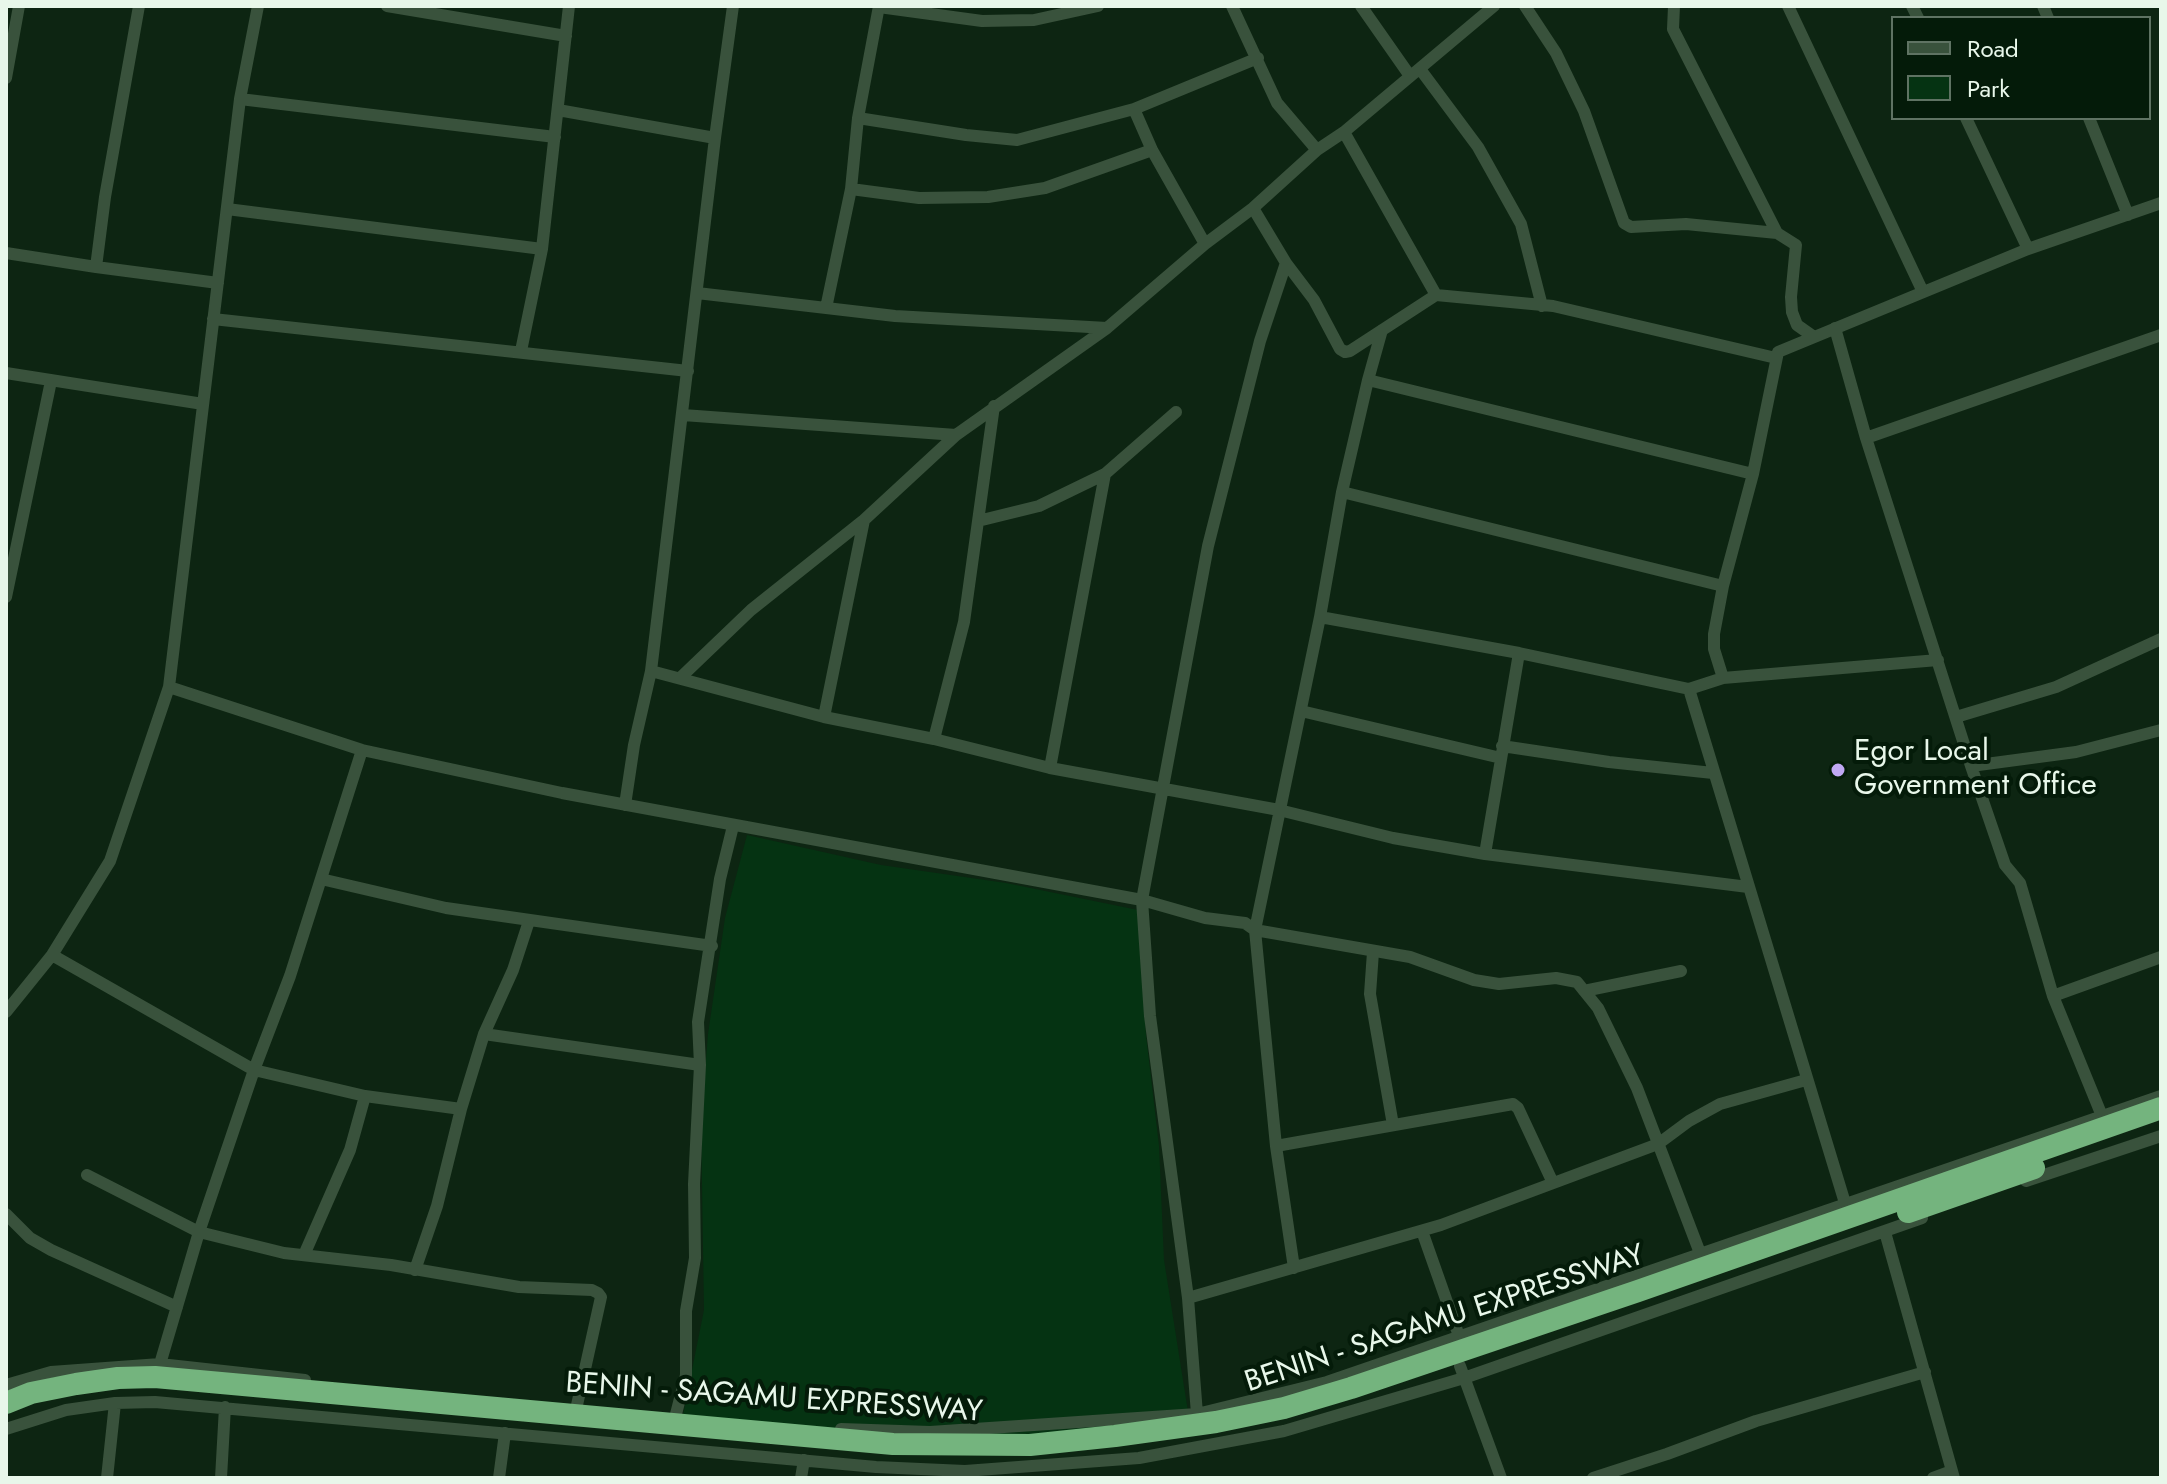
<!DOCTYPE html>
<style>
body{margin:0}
#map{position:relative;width:2167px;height:1484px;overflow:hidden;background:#0d2512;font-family:Jost,sans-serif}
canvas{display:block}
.frame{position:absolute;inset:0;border:8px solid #e8f7ea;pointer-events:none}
.legend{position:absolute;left:1891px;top:16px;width:260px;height:104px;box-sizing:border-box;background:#041b09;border:2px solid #5f7363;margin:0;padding:10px 14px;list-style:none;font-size:24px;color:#e8f7ea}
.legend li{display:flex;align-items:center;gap:16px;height:40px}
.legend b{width:40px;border:2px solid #5f7363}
</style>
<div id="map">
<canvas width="2167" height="1484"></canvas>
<div class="frame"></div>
<ul class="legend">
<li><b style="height:10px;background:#39523c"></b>Road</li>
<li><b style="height:22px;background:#053312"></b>Park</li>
</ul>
</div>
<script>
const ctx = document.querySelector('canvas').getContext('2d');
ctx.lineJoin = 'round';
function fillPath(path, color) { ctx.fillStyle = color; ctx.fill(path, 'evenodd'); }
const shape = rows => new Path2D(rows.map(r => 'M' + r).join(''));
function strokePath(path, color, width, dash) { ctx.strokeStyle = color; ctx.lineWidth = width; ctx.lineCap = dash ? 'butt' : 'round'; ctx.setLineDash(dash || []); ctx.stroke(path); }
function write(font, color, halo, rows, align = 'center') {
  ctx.font = font + ' Jost,sans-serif'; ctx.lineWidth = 8; ctx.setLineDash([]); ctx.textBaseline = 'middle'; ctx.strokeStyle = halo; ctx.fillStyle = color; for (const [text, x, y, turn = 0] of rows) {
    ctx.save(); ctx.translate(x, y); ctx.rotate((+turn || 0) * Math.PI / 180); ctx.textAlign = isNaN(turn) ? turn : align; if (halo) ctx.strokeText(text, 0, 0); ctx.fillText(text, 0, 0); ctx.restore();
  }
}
fillPath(shape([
 [747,835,881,865,1006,883,1138,910,1146,1035,1159,1146,1164,1260,1189,1418,1036,1435,841,1437,682,1420,704,1310,701,1122,708,1034,725,918]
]), '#053312');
strokePath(shape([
 [387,6,566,36],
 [1232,6,1277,103,1317,150],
 [1361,6,1410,76],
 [1525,6,1556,53,1584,111,1624,223,1631,227,1686,224,1777,233,1796,245,1791,297,1792,312,1797,325,1814,337],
 [1674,6,1673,29,1777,233],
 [1788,6,1923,292],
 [1912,6,1918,18],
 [2043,6,2048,18],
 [879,7,982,21,1034,20,1098,6],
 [1420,69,1478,147,1521,224,1542,306],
 [6,78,19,6],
 [240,99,555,137],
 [558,110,715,138],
 [858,118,966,135,1017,140,1134,109,1258,58],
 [1966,118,2028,249],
 [2089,118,2128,215],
 [1344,132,1436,295,1553,306,1776,358],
 [1152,150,1205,244],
 [851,189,919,198,988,197,1045,188,1152,150,1134,109],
 [1253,208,1286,263,1314,300,1340,349,1345,352,1350,351,1436,295],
 [227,209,542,249],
 [6,253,96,267,105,197,139,6],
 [96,267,218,283],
 [697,293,895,316,1107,328],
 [826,308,851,189,858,118,879,6],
 [213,319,688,371],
 [1835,328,1866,438,1971,766,2005,865,2020,883,2053,996,2102,1116],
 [1382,330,1368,380,1753,474],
 [521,351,542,249,569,6],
 [6,373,203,404],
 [1368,380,1342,492,1320,617,1519,653,1689,689,1723,678,1938,660],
 [683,415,956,435],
 [1866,438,2161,335],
 [1342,492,1723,586],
 [978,521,1039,506,1105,474,1176,412],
 [6,597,51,381],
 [651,671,824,717,934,739,1050,768,1279,810,1393,838,1485,854,1748,887],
 [680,678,751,610,864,520,956,435,1107,328,1205,244,1253,208,1317,150,1344,132,1494,6],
 [1723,678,1714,649,1714,634,1723,586,1753,474,1778,352,2028,249,2161,203],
 [169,687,362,750,562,793,1142,900,1205,918,1245,923,1255,930,1410,957,1474,980,1499,984,1556,978,1577,982,1598,1008,1637,1088,1700,1253],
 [1689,689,1845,1203],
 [1301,711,1501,758],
 [824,717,864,520],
 [1956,717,2056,687,2161,639],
 [934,739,964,622,994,406],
 [1502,746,1609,762,1713,773],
 [1971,766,2076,752,2161,730],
 [1050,768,1105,474],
 [625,805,634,745,651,671,715,138,733,6],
 [1485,854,1519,653],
 [321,879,446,908,712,946],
 [1373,952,1370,994,1393,1125],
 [52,955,254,1070,365,1096,461,1109],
 [1584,991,1681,971],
 [2053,996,2161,957],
 [6,1012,52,955,110,861,169,687,240,99,258,6],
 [484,1034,700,1065],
 [1276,1146,1513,1104,1518,1108,1553,1183],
 [87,1175,199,1232,284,1253,391,1265,519,1287,592,1290,598,1293,601,1297,577,1405],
 [2026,1181,2161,1136],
 [6,1214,30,1238,51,1250,177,1307],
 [1422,1231,1459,1336],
 [1885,1232,1954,1478],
 [304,1255,350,1150,365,1096],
 [1294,1268,1276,1146,1255,930,1320,617],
 [415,1270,437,1206,461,1109,484,1034,513,970,529,921],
 [1188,1298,1441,1225,1658,1144,1689,1121,1720,1104,1806,1080],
 [160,1364,199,1232,254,1070,290,976,362,750],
 [1460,1366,1501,1478],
 [6,1385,51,1372,160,1364,305,1380],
 [676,1414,686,1375,686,1311,695,1258,694,1184,700,1065,698,1022,720,879,733,826],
 [1197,1414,1188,1298,1150,1016,1142,900,1208,546,1260,341,1286,263],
 [6,1429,66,1410,115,1403,155,1402,876,1467,965,1471,1139,1458,1284,1431,1464,1378,1922,1218],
 [841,1429,930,1432,1197,1414,1327,1382,2161,1096],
 [107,1478,115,1403],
 [221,1478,225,1407],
 [499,1478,505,1433],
 [801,1478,804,1460],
 [1593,1478,1667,1454,1756,1421,1925,1372],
 [1933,1478,1952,1471]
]), '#39523c', 12);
strokePath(shape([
 [1908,1212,2034,1168],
 [6,1403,31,1393,76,1384,118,1378,155,1377,893,1444,1030,1445,1115,1436,1216,1422,1284,1408,1351,1388,1638,1291,2161,1108]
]), '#74b47e', 22);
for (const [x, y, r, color] of [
 [1838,770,8,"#c0a8f3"]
]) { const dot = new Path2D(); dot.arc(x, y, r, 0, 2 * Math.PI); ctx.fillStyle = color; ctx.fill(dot); strokePath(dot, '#041b09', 3); }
write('30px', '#e8f7ea', '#041b09', [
 ["Egor Local",1854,753],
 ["Government Office",1854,787]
], 'left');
write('30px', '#e8f7ea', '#041b09', [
 ["BENIN - SAGAMU EXPRESSWAY",1445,1320,-18],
 ["BENIN - SAGAMU EXPRESSWAY",774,1399,4]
]);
</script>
